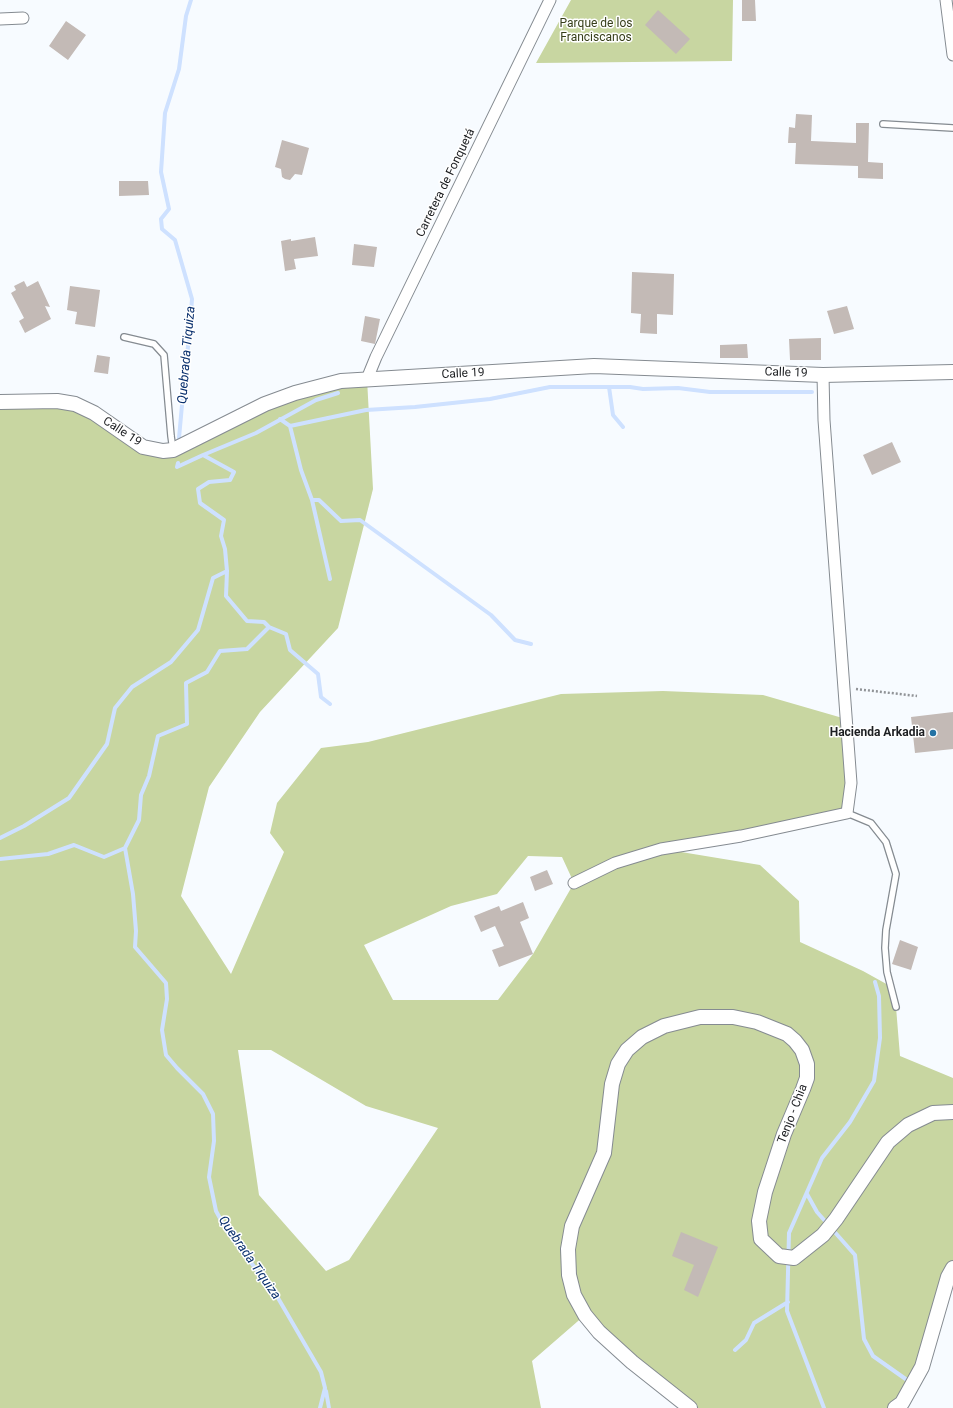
<!DOCTYPE html>
<meta charset="utf-8">
<style>
body{margin:0}
canvas{display:block;background:#f7fbff}
</style>
<canvas width="953" height="1408"></canvas>
<script>
const ctx = document.querySelector('canvas').getContext('2d');
ctx.lineJoin = 'round';
function fillPath(path, color) { ctx.fillStyle = color; ctx.fill(path, 'evenodd'); }
const shape = rows => new Path2D(rows.map(r => 'M' + r).join(''));
function strokePath(path, color, width, dash) { ctx.strokeStyle = color; ctx.lineWidth = width; ctx.lineCap = dash ? 'butt' : 'round'; ctx.setLineDash(dash || []); ctx.stroke(path); }
function write(font, color, halo, rows, align = 'center') {
  ctx.font = font + ' Roboto,sans-serif'; ctx.lineWidth = 3; ctx.setLineDash([]); ctx.textBaseline = 'middle'; ctx.strokeStyle = halo; ctx.fillStyle = color; for (const [text, x, y, turn = 0] of rows) {
    ctx.save(); ctx.translate(x, y); ctx.rotate((+turn || 0) * Math.PI / 180); ctx.textAlign = isNaN(turn) ? turn : align; if (halo) ctx.strokeText(text, 0, 0); ctx.fillText(text, 0, 0); ctx.restore();
  }
}
fillPath(shape([
 [571,0,733,0,732,61,536,63],
 [367,379,373,489,338,628,260,712,209,787,181,896,231,974,284,852,270,833,277,803,321,748,368,742,561,694,663,691,763,695,846,719,847,813,663,849,760,865,799,901,800,942,863,971,890,986,896,1007,900,1056,953,1078,953,1268,922,1367,895,1408,690,1408,585,1315,532,1361,541,1408,0,1408,0,402,57,401,163,451,265,404],
 [528,856,562,857,574,883,533,954,498,1000,393,1000,364,945,451,906,497,894],
 [238,1050,271,1050,366,1106,438,1128,349,1260,326,1271,259,1195]
]), '#c8d6a1');
strokePath(shape([
 [609,387,613,415,623,427],
 [280,419,290,426,301,470,312,500,319,500,341,521,360,520,491,615,515,640,531,644],
 [290,426,366,410,415,407,490,399,550,387,630,387,643,389,678,388,710,392,812,392],
 [179,438,183,394,190,327,192,299,175,240,162,229,161,219,169,209,161,172,165,113,179,69,186,16,191,0],
 [203,455,256,433,316,400,338,393],
 [178,463,177,467,203,455,234,472,230,480,209,482,198,489,200,503,224,520,221,536,225,549,227,571,226,596,247,621,264,622,269,627,247,649,220,651,207,672,186,683,187,724,158,736,149,776,141,795,139,820,125,848,133,894,136,931,135,947,166,983,167,999,162,1030,166,1055,177,1068,203,1094,213,1114,214,1141,209,1177,216,1211,227,1231,278,1298,321,1372,325,1388,320,1408],
 [312,500,330,579],
 [269,627,286,634,290,650,318,674,321,697,330,704],
 [0,838,24,826,69,798,107,744,115,708,132,687,171,662,198,630,213,578,227,571],
 [0,859,48,854,74,845,104,857,125,848],
 [807,1194,817,1212,855,1255,864,1339,873,1356,907,1380],
 [735,1350,746,1340,754,1323,788,1302],
 [326,1391,329,1408],
 [824,1408,787,1311,789,1233,822,1158,850,1122,874,1081,880,1038,879,996,875,982]
]), '#cee1ff', 4);
fillPath(shape([
 [742,0,755,0,756,21,742,21],
 [658,10,690,39,676,54,645,25],
 [66,21,86,35,68,60,49,46],
 [796,114,812,115,811,141,856,143,856,123,869,123,868,162,883,163,883,179,858,178,858,166,795,164,796,143,788,143,789,127,795,128],
 [282,140,309,148,302,175,295,174,290,180,285,179,282,177,281,169,275,167],
 [119,181,148,181,149,195,119,196],
 [315,237,318,256,294,259,296,269,285,271,281,241,291,239,291,241],
 [354,244,377,247,374,267,352,265],
 [632,272,674,274,673,315,657,314,657,334,640,333,641,314,631,313],
 [24,281,27,287,38,281,50,307,45,306,51,319,25,333,19,321,24,318,11,293,16,290,14,286],
 [70,286,100,290,95,327,75,324,77,312,67,310],
 [847,306,854,329,834,334,827,311],
 [365,316,380,319,375,344,361,341],
 [821,338,821,360,790,360,789,339],
 [747,344,748,358,720,358,720,345],
 [97,355,110,357,108,374,94,372],
 [892,442,901,462,872,475,863,455],
 [953,712,953,749,915,753,911,717],
 [547,870,553,884,535,891,530,877],
 [523,902,529,918,520,922,533,954,499,967,492,950,504,946,495,926,481,932,474,916,499,906,501,911],
 [900,940,918,947,911,970,892,964],
 [681,1232,718,1247,698,1297,684,1290,694,1265,672,1256]
]), '#c3bab6');
const service = shape([
 [883,124,953,128],
 [124,337,154,344,164,355,171,436,173,450],
 [847,813,871,823,886,842,896,874,886,930,885,948,887,972,896,1007]
]);
const minor = shape([
 [946,0,953,55],
 [0,19,23,18],
 [367,379,376,357,550,0],
 [574,883,615,863,661,849,741,836,847,813,851,783,824,420,823,375]
]);
const tertiary = shape([
 [0,402,57,401,75,404,94,413,143,447,163,451,173,450,265,404,295,393,341,381,594,366,823,375,953,372],
 [690,1408,632,1362,599,1332,585,1315,574,1295,569,1275,568,1249,572,1226,604,1153,612,1084,618,1064,627,1050,642,1037,664,1026,700,1017,733,1017,757,1022,787,1034,795,1041,802,1050,807,1064,807,1078,803,1089,784,1134,765,1192,759,1221,761,1239,779,1256,794,1258,823,1235,836,1219,888,1142,908,1125,933,1113,953,1112],
 [895,1408,902,1403,922,1367,948,1277,953,1268]
]);
strokePath(service, '#858b91', 8);
strokePath(minor, '#858b91', 13);
strokePath(tertiary, '#858b91', 16);
strokePath(shape([
 [856,689,917,696]
]), '#909397', 2.5, [2, 2]);
strokePath(service, '#fff', 5.5);
strokePath(minor, '#fff', 11);
strokePath(tertiary, '#fff', 14);
for (const [x, y, r, color] of [
 [933,733,4,"#2372a4"]
]) { const dot = new Path2D(); dot.arc(x, y, r, 0, 2 * Math.PI); ctx.fillStyle = color; ctx.fill(dot); strokePath(dot, '#fff', 1.5); }
write('12px', '#363e19', '#fff', [
 ["Parque de los",596,24],
 ["Franciscanos",596,38]
]);
write('12px', '#1c1e21', '#fff', [
 ["Carretera de Fonquetá",446,183,-64],
 ["Calle 19",786,373,2],
 ["Calle 19",463,374,-3],
 ["Calle 19",122,432,33],
 ["Tenjo - Chia",793,1114,-69]
]);
write('bold 12px', '#1c1e21', '#fff', [
 ["Hacienda Arkadia",925,733]
], 'right');
write('italic 13px', '#082f6d', '#fff', [
 ["Quebrada Tiquiza",187,355,-85],
 ["Quebrada Tiquiza",249,1258,55]
]);
</script>
